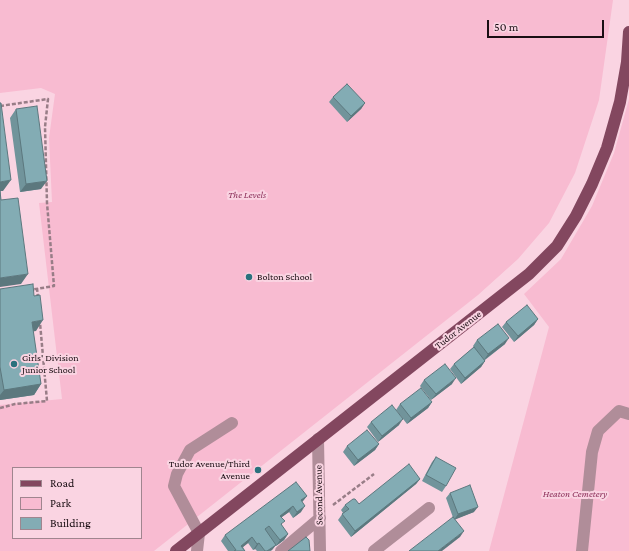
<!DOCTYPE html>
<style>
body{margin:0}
#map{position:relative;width:629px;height:551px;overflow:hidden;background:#fad4e2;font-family:"Crimson Pro",serif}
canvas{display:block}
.legend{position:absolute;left:12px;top:467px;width:130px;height:72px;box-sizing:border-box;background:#fad4e2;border:1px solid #a0858f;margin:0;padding:5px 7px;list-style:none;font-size:12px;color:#1a0e13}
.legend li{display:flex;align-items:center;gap:8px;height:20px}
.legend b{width:20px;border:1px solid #a0858f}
.scale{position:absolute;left:487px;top:20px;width:117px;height:18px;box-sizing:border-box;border:2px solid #1a0e13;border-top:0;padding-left:5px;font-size:12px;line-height:14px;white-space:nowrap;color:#1a0e13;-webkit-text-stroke:3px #fad4e2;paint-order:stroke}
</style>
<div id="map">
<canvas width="629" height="551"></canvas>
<ul class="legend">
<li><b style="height:5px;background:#83475f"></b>Road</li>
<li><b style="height:11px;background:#f8bbd1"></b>Park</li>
<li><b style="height:11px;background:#83acb4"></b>Building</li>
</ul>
<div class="scale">50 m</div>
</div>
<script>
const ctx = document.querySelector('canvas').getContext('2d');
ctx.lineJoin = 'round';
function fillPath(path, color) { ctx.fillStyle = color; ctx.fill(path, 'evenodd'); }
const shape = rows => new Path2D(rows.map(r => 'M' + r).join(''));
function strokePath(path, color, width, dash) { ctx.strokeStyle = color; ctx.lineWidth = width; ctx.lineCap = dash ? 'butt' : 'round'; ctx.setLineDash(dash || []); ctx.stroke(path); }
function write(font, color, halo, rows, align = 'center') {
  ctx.font = font + ' "Crimson Pro",serif'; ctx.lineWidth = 4; ctx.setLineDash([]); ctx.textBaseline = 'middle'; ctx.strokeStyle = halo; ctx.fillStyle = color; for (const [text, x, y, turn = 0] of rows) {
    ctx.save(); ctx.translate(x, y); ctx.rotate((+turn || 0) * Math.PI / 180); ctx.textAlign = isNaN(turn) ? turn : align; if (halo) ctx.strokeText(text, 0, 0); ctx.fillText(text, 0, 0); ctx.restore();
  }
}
fillPath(shape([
 [0,0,613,0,599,100,575,173,549,223,518,259,478,295,154,551,0,551,0,405,62,399,39,203,52,202,49,138,55,94,41,88,0,93],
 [13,468,141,468,141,538,13,538],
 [629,99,629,551,489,551,549,327,524,294,561,259,592,206,614,153]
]), '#f8bbd1');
strokePath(shape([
 [0,106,48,99,45,127,47,203,54,286,30,290],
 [37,288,38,298],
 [0,408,15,404,47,401,40,323],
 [333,505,374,474]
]), '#987d87', 2.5, [4, 2]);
strokePath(shape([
 [318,439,320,551],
 [197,551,199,533,174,486,177,474,190,450,232,423],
 [281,551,320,518],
 [374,551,429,508],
 [582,551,592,452,598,431,619,411,629,414]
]), '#b08d99', 12);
strokePath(shape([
 [176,551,529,274,557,246,576,216,592,184,607,148,620,102,627,62,629,32]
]), '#83475f', 12);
fillPath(shape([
 [333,97,365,103,361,109,347,122,329,102],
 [16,109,41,189,20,192,10,118],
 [0,289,36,331,33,331,41,384,34,395,0,400],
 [538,319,534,325,514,342,502,327,506,322],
 [477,340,505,344,485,360,485,361,481,367,461,384,450,369,454,364,474,347,473,346],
 [424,380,452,384,431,400,420,386],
 [432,402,428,408,407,424,396,410,400,404],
 [371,422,399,425,378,442,367,427],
 [379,444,375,450,354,466,343,452,347,446],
 [436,457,446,486,442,492,422,481,432,462],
 [420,479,416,484,351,537,338,520,343,513,341,510,345,505,359,504],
 [450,493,474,512,455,519,460,537,446,498],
 [307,496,302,502,301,512,293,518,289,512,282,517,282,526,288,534,284,540,276,546,276,545,271,551,257,551,255,549,253,550,248,543,243,547,245,551,228,551,221,541,225,535]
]), '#71949b');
fillPath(shape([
 [365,103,361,109,347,122,351,116],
 [11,180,3,191,0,191,0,182],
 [47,181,41,189,20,192,26,184],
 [28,274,21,284,0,287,0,278],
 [538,319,534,325,514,342,518,336],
 [43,320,36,331,24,333,32,322],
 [509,338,505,344,484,360,488,354],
 [485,361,481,367,461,384,465,378],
 [456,378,452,384,431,400,436,394],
 [41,384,34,395,0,400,0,395,4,390],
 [432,402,428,408,407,424,411,418],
 [403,419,399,425,378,442,382,436],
 [379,444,375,450,354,466,358,460],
 [420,479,416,484,351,537,355,531],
 [307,496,303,501,296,506,301,500],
 [293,506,289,512,276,521,280,516],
 [305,506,301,512,293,518,297,512],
 [478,507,474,512,454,520,458,514],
 [464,531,460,537,442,551,438,551],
 [288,534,284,540,276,546,280,540],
 [252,537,248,543,238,551,241,546],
 [259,543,255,549,253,550,257,544],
 [276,545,272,550,267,551]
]), '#5c787e');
const building = shape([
 [347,84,365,103,351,116,333,97,347,84],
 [0,103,1,103,11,180,0,182,0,103],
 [37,106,47,181,26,184,16,109,37,106],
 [0,191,1,200,18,198,28,274,0,278,0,191],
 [33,284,34,296,40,295,43,320,32,322,41,384,4,390,0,367,0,289,33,284],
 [527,305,538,319,518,336,506,322,527,305],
 [498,324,509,338,488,354,477,340,498,324],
 [474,347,485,361,465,378,454,364,474,347],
 [445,364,456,378,436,394,424,380,445,364],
 [421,388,432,402,411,418,400,404,421,388],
 [392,405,403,419,382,436,371,422,392,405],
 [367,430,379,444,358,460,347,446,367,430],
 [436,457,456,468,446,486,426,475,436,457],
 [409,464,420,479,355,531,342,514,349,509,345,505,353,499,355,499,359,504,409,464],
 [296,482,307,496,301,500,305,506,297,512,293,506,280,516,285,521,281,524,288,534,280,540,269,526,265,529,276,545,267,551,265,551,259,543,257,544,252,537,241,546,245,551,234,551,236,550,225,535,296,482],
 [470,485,478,507,458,514,450,493,470,485],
 [453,517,464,531,438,551,409,551,453,517],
 [306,537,309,540,310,551,288,551,306,537]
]);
fillPath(building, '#83acb4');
strokePath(building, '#5c787e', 1);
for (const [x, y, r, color] of [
 [249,277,4,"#2a717d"],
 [14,364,4,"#2a717d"],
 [258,470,4,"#2a717d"]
]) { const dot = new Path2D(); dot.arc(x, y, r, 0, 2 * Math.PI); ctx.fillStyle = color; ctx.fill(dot); strokePath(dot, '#fad4e2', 1.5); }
write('italic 10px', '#8d315b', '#fad4e2', [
 ["The Levels",247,195],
 ["Heaton Cemetery",575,494]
]);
write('10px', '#1a0e13', '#fad4e2', [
 ["Bolton School",257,277],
 ["Girls' Division",22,358],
 ["Junior School",22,370],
 ["Tudor Avenue/Third",250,464,"right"],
 ["Avenue",250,476,"right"]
], 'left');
write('10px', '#1a0e13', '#fad4e2', [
 ["Tudor Avenue",458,330,-38],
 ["Second Avenue",319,495,-91]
]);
</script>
